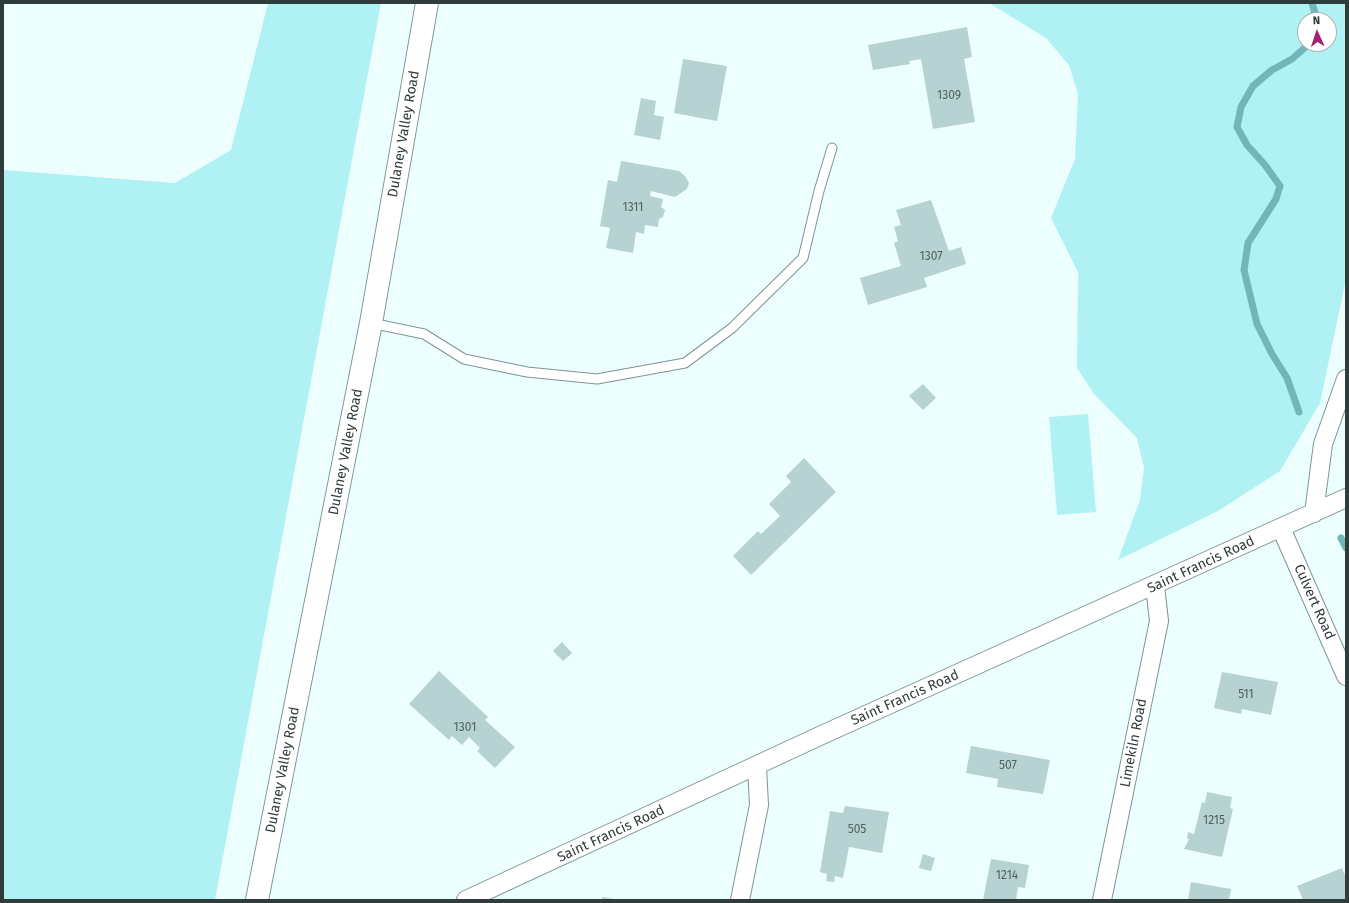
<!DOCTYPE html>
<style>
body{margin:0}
#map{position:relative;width:1349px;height:903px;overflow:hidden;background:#edfefe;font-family:"Fira Sans",sans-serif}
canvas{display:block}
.frame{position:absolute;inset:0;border:4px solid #303b3b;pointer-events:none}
.north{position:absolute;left:1297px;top:12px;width:40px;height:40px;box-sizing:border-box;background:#fff;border:1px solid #acb1b1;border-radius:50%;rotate:357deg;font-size:11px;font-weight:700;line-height:16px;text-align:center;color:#303b3b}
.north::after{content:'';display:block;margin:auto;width:14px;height:18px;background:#a4216f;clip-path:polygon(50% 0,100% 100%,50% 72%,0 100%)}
</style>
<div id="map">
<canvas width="1349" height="903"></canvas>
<div class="frame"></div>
<div class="north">N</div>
</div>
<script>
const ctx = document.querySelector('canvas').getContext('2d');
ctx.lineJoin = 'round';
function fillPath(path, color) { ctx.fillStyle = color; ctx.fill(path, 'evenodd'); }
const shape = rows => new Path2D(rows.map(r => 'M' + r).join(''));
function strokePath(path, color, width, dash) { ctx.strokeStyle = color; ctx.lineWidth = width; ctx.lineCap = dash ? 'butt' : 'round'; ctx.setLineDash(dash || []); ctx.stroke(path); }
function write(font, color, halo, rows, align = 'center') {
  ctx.font = font + ' "Fira Sans",sans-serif'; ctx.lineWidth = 3; ctx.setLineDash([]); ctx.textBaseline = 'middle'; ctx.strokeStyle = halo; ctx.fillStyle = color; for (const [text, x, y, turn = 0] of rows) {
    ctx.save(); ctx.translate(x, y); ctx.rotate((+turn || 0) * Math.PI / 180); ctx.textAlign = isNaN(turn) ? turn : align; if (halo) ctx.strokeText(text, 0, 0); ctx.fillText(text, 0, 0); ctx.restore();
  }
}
fillPath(shape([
 [268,3,381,3,215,900,3,900,3,170,175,183,231,150],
 [989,3,1346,3,1346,279,1320,403,1280,471,1218,511,1118,560,1140,500,1144,468,1137,438,1094,394,1077,368,1078,272,1051,218,1075,159,1078,94,1069,65,1046,38],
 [1305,20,1329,20,1329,44,1305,44],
 [1088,414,1096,512,1057,515,1049,417]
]), '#b0f1f4');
strokePath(shape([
 [1312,3,1317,20],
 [1299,412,1287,378,1272,354,1257,324,1244,270,1248,243,1276,199,1280,186,1265,165,1247,145,1237,127,1241,107,1253,86,1272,70,1292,59,1309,44],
 [1341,538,1346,548]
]), '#73b6b9', 7);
fillPath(shape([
 [967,27,972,57,964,59,975,122,933,129,921,59,909,61,910,64,873,70,868,45],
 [683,59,727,66,717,121,674,113],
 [641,98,656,101,654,115,664,117,660,140,634,135],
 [621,161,679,171,685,176,689,183,687,189,675,197,651,191,650,196,663,199,661,207,665,210,663,217,659,219,658,227,645,225,644,234,636,232,633,253,606,248,610,228,600,226,608,180,617,182],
 [931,200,949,251,961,247,966,264,924,278,927,287,868,305,860,278,901,266,894,243,898,241,894,227,901,225,896,210],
 [923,384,936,398,923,410,909,396],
 [804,458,836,492,751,575,733,556,758,531,761,534,780,516,769,504,791,482,786,476],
 [562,642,572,653,563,661,553,651],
 [439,671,488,717,485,720,515,747,495,768,477,751,480,748,469,737,462,745,452,736,449,740,409,704],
 [1222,672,1278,682,1271,715,1242,709,1241,714,1214,708],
 [971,746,1050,760,1043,794,997,787,998,779,966,773],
 [1207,792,1232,797,1230,808,1233,809,1222,857,1184,849,1189,839,1187,839,1188,832,1194,834,1202,802,1205,803],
 [845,806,889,812,882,853,849,847,843,878,835,876,834,882,826,881,827,874,820,872,830,811,843,813],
 [923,854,935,858,931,871,919,868],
 [991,859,1029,865,1025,888,1018,887,1016,900,983,900],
 [1342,868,1346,877,1346,900,1303,900,1297,886],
 [1191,882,1231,889,1229,900,1188,900],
 [602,897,615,899,615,900,602,900]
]), '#b7d2d3');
const lane = shape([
 [371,323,424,334,464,359,527,372,597,379,685,363,732,328,803,258,819,191,832,148]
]);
const street = shape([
 [1314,513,1323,444,1346,379],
 [1281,528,1346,676],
 [466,900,824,734,1346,498],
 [740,900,759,805,757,767],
 [1102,900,1159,621,1155,586]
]);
const primary = shape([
 [257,900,371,323,427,3]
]);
strokePath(lane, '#7c9596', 11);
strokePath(street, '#7c9596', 20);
strokePath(primary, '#7c9596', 24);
strokePath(lane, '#fff', 9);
strokePath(street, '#fff', 18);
strokePath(primary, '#fff', 22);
write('12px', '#526161', null, [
 ["1309",949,96],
 ["1311",633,208],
 ["1307",931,257],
 ["511",1246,695],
 ["1301",465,728],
 ["507",1008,766],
 ["1215",1214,821],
 ["505",857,830],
 ["1214",1007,876]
]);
write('14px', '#303b3b', '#fff', [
 ["Dulaney Valley Road",404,134,-80],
 ["Dulaney Valley Road",346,452,-79],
 ["Saint Francis Road",1201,565,-25],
 ["Culvert Road",1314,602,66],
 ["Saint Francis Road",905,698,-24],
 ["Limekiln Road",1134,743,-79],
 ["Dulaney Valley Road",283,770,-79],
 ["Saint Francis Road",611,834,-25]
]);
</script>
